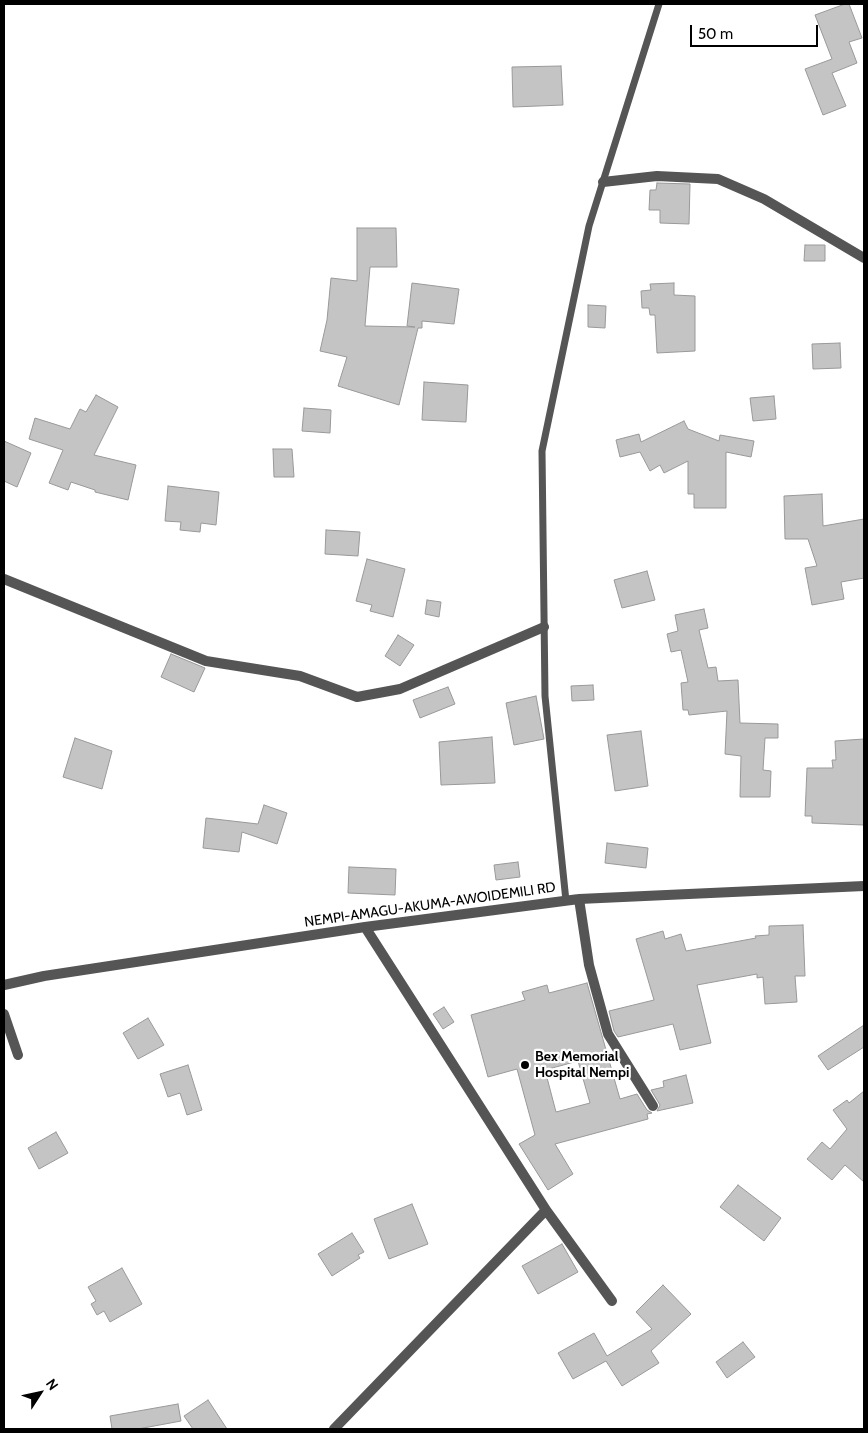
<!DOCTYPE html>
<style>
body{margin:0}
#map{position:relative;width:868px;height:1433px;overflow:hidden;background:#fff;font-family:Cabin,sans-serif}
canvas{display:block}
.frame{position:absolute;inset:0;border:5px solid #000;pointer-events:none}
.north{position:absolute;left:15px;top:1368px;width:50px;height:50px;-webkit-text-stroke:4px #fff;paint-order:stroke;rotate:55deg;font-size:14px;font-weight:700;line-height:20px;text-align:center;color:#000}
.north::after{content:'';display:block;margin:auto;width:18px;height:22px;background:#000;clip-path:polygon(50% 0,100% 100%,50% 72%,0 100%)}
.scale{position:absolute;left:690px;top:25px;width:128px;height:22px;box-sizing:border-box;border:2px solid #000;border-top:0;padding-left:6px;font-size:15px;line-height:18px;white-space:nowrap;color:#000;-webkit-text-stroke:4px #fff;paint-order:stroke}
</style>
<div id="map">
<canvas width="868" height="1433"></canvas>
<div class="frame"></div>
<div class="north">N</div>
<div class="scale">50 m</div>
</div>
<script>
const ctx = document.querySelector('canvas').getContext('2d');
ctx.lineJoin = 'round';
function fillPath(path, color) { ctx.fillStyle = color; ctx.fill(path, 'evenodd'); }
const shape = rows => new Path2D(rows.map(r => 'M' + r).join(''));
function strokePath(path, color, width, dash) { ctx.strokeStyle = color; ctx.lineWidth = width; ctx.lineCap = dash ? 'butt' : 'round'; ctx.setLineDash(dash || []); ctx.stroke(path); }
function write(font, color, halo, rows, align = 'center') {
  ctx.font = font + ' Cabin,sans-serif'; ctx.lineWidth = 4.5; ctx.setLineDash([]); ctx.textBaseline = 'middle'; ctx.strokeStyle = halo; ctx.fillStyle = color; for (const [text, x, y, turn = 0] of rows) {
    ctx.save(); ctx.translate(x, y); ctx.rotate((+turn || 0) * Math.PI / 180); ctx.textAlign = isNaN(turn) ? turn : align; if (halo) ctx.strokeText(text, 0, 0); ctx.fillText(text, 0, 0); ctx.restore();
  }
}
const building = shape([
 [845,4,849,4,862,38,849,42,857,63,832,73,846,106,823,115,805,69,832,59,815,15,845,4],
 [561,66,563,105,513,107,512,67,561,66],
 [657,183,690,184,689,224,660,223,660,210,649,210,650,190,656,190,657,183],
 [357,228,396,228,397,267,370,267,365,326,415,327,407,326,412,283,459,289,454,324,422,321,422,328,418,328,399,405,338,386,347,357,320,351,327,320,331,278,357,281,357,228],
 [805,245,825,245,825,261,804,261,805,245],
 [674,283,674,295,695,296,695,351,657,353,655,315,650,315,649,308,642,308,641,291,651,290,650,284,674,283],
 [588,305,606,306,605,328,588,327,588,305],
 [840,343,841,368,813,369,812,344,840,343],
 [424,382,468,385,466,422,422,420,424,382],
 [96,395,118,407,94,455,136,465,128,500,95,492,95,490,71,482,68,490,49,483,63,450,29,439,35,418,70,429,80,409,86,412,96,395],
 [774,396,776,419,753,421,750,398,774,396],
 [304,408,331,410,330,433,302,431,304,408],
 [684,421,688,429,719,441,720,435,754,441,751,457,726,452,726,508,694,508,694,494,688,494,688,461,664,473,660,465,650,471,640,452,620,457,616,440,639,434,641,442,684,421],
 [4,441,31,453,17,487,4,481,4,441],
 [273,449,292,449,294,477,274,477,273,449],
 [168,486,219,492,216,525,201,523,200,532,180,530,181,522,165,521,168,486],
 [822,494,823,526,864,519,864,578,841,582,844,599,812,605,805,568,817,566,808,539,785,539,784,496,822,494],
 [326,530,360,532,358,556,325,554,326,530],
 [367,559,405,569,393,617,370,611,372,605,356,601,367,559],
 [647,571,655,600,622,608,614,580,647,571],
 [427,600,441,602,439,617,425,614,427,600],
 [704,609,708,628,699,630,708,668,716,667,718,681,738,680,740,723,778,724,778,738,765,738,763,770,771,771,770,797,740,797,741,756,725,754,727,711,689,715,688,710,683,710,681,683,688,682,681,650,671,652,667,634,678,631,675,615,704,609],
 [398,635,414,645,400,666,385,656,398,635],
 [171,654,205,668,194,692,161,677,171,654],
 [593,685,594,700,572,701,571,686,593,685],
 [448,687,455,704,420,718,413,700,448,687],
 [536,696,544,739,514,745,506,703,536,696],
 [641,731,648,786,615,791,607,735,641,731],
 [492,737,495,783,441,785,439,742,492,737],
 [75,738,112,751,102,789,63,777,75,738],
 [864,739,864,825,812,823,812,816,805,816,807,768,833,768,832,760,836,760,835,741,864,739],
 [264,805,287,813,277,844,242,832,239,852,203,848,206,818,258,824,264,805],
 [607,843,648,848,646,868,605,863,607,843],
 [518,862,520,877,496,880,494,865,518,862],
 [349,867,396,869,395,895,348,893,349,867],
 [803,925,805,976,795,976,797,1002,765,1004,763,977,757,978,757,974,697,985,711,1043,680,1050,673,1024,618,1037,614,1031,609,1011,654,1000,636,939,663,931,665,939,681,934,686,951,756,938,755,936,769,935,769,926,803,925],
 [587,983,620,1099,637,1094,647,1110,652,1113,647,1114,648,1119,555,1144,573,1174,548,1190,519,1144,535,1135,517,1069,488,1077,471,1015,525,1000,522,992,547,985,549,993,587,983],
 [578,1061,590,1103,556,1112,545,1070,578,1061],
 [444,1007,454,1022,443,1029,433,1014,444,1007],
 [148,1018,164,1045,138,1059,123,1033,148,1018],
 [864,1025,864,1047,828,1070,818,1056,864,1025],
 [188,1065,202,1110,187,1115,180,1093,168,1097,160,1074,188,1065],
 [686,1075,693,1103,657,1111,660,1105,651,1090,664,1087,663,1081,686,1075],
 [864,1091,864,1182,845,1165,832,1180,807,1159,822,1142,830,1149,847,1129,833,1110,847,1100,849,1103,864,1091],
 [56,1132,68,1153,39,1169,28,1148,56,1132],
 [738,1185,781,1218,764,1241,720,1207,738,1185],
 [412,1204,428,1244,389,1259,374,1219,412,1204],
 [352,1233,364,1252,358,1255,360,1258,332,1276,318,1254,352,1233],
 [562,1244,578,1272,538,1294,522,1266,562,1244],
 [122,1268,142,1304,110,1322,104,1311,97,1315,91,1304,96,1301,88,1287,122,1268],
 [663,1285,691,1314,651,1351,659,1363,622,1386,606,1361,573,1379,558,1353,594,1333,607,1356,652,1329,636,1312,663,1285],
 [743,1342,755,1357,727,1378,716,1362,743,1342],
 [208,1400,227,1429,193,1429,184,1416,208,1400],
 [178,1404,181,1421,138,1429,112,1429,110,1416,178,1404]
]);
fillPath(building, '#c4c4c4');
strokePath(building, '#999', 1);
strokePath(shape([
 [566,901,545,696,542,451,589,226,659,4]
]), '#555', 7);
strokePath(shape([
 [603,182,657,176,718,179,764,199,864,258],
 [4,579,206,661,300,676,357,697,400,689,544,627],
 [579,899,589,965,608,1034,653,1106],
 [365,927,546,1210,612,1301],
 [4,985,44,976,365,927,579,899,864,886],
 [4,1014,18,1055],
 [334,1429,546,1210]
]), '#555', 10);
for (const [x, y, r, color] of [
 [525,1065,5,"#000"]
]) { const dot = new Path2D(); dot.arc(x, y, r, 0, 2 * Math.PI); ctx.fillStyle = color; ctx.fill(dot); strokePath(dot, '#fff', 2); }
write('14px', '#000', '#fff', [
 ["NEMPI-AMAGU-AKUMA-AWOIDEMILI RD",430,905,-8]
]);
write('bold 14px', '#000', '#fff', [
 ["Bex Memorial",535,1057],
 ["Hospital Nempi",535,1073]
], 'left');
</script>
